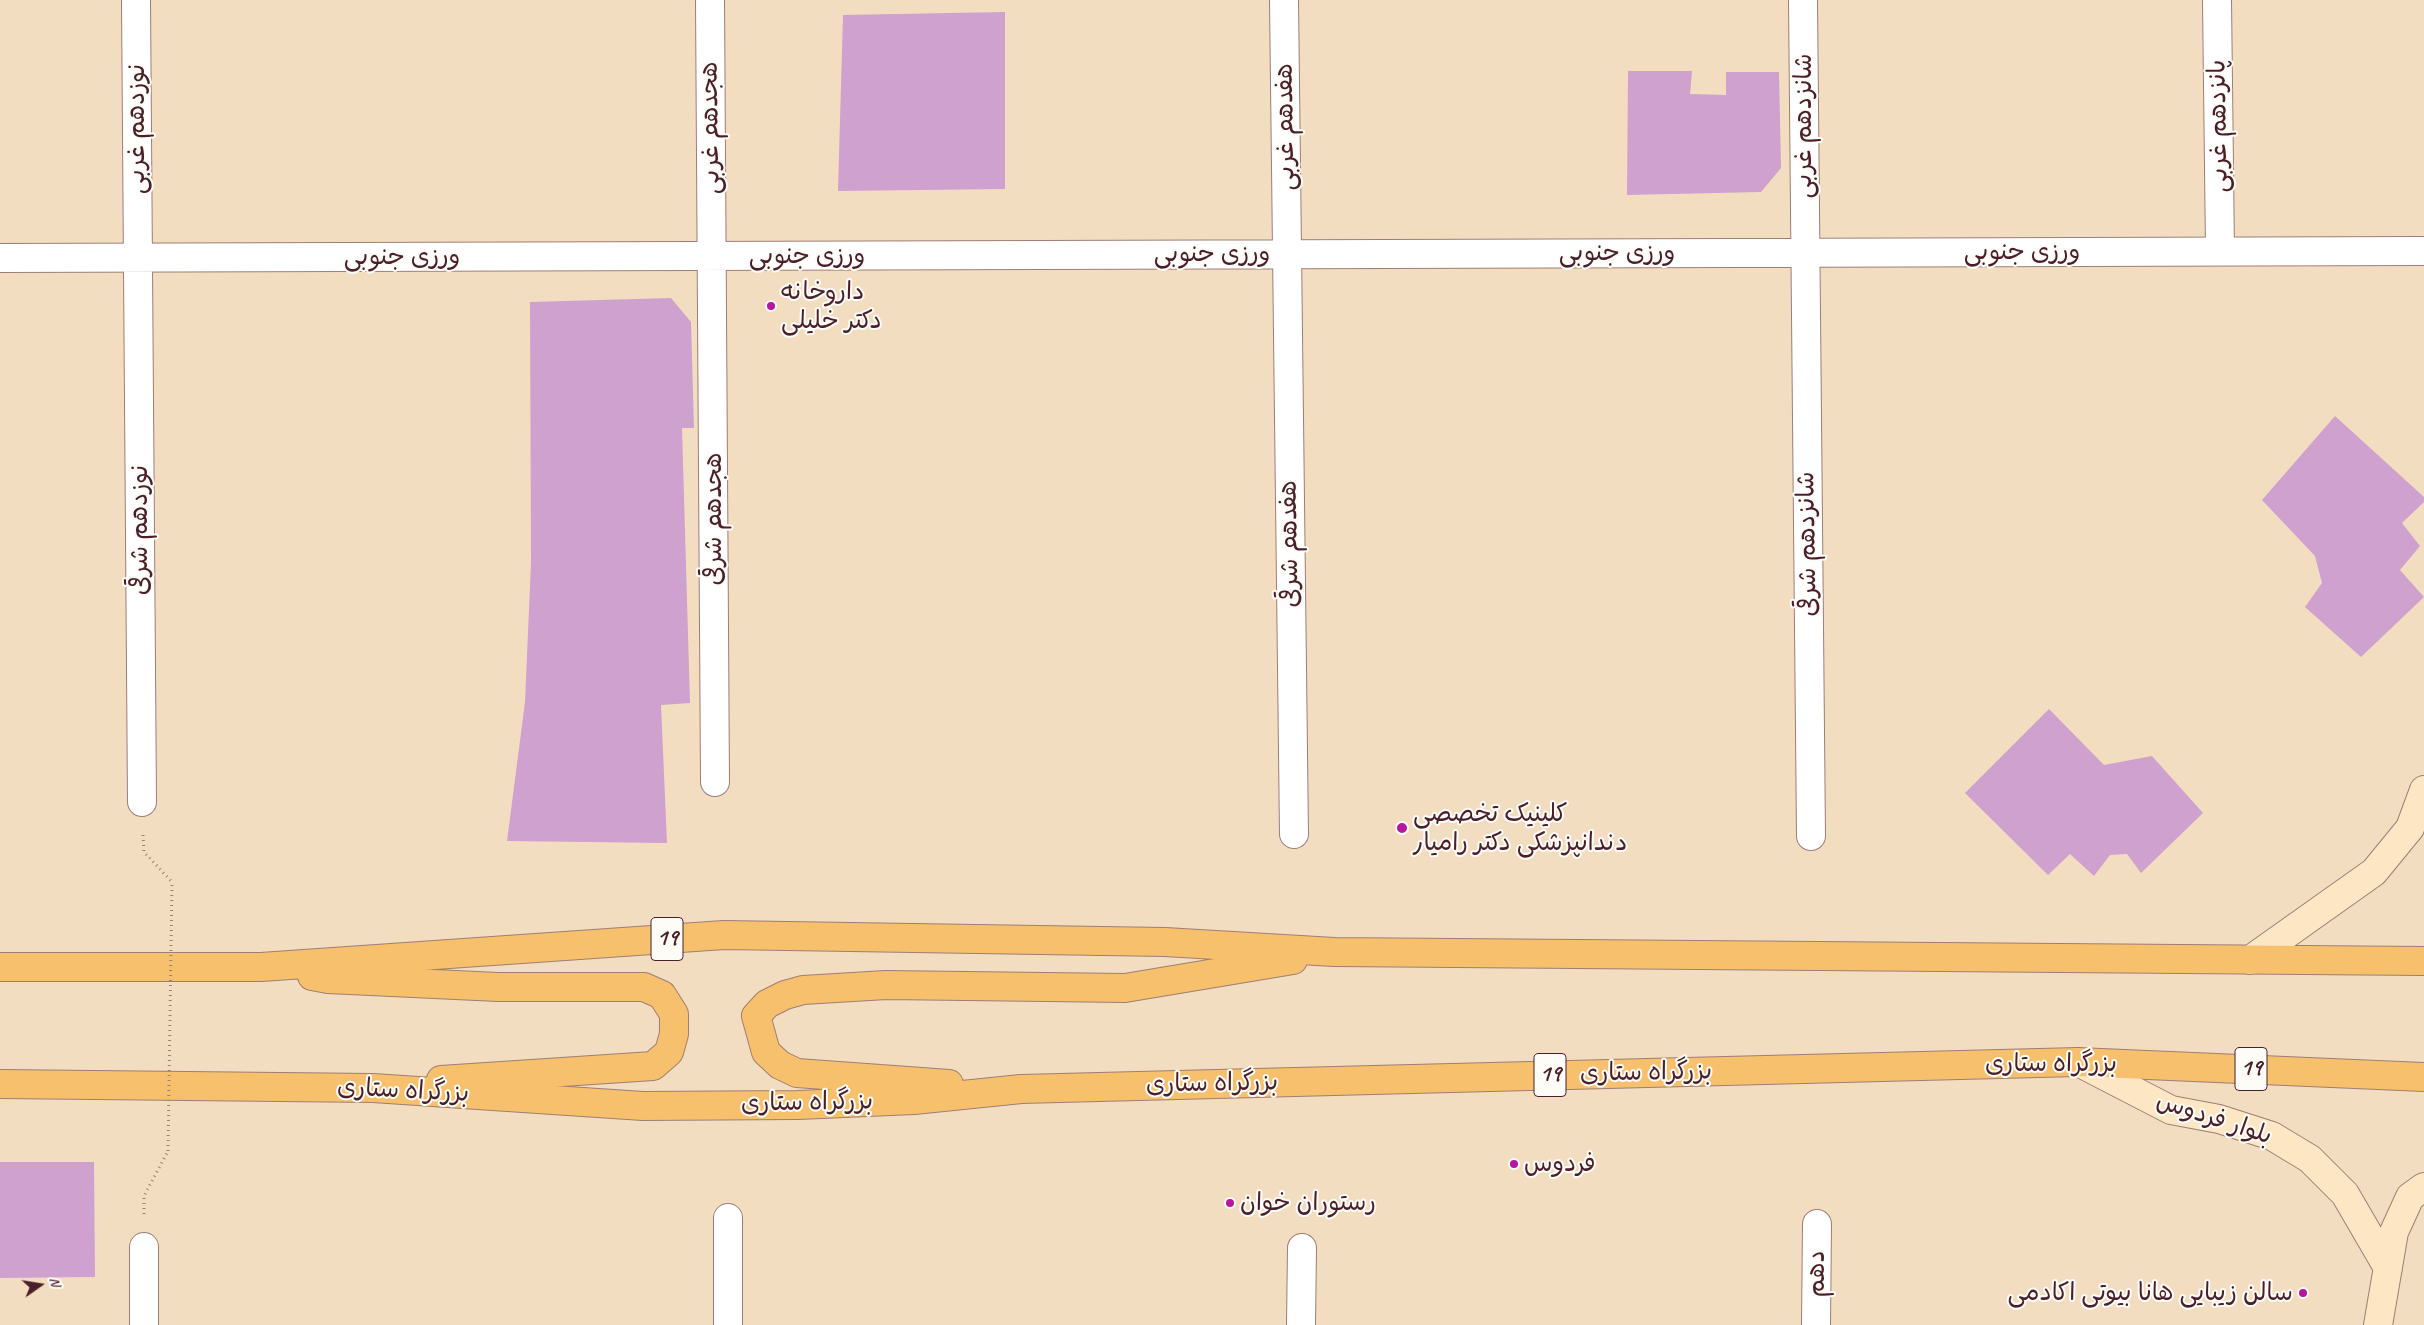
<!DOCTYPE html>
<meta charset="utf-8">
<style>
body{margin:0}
#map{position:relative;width:2424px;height:1325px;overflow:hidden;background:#f3ddc0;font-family:Caveat,sans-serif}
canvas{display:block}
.north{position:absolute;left:15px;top:1260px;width:50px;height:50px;-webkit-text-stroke:4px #fdfcf7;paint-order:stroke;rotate:77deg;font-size:14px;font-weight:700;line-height:20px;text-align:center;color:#4a1f2b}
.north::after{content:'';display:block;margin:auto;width:18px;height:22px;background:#4a1f2b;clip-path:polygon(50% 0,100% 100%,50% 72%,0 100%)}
</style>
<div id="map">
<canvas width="2424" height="1325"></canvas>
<div class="north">N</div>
</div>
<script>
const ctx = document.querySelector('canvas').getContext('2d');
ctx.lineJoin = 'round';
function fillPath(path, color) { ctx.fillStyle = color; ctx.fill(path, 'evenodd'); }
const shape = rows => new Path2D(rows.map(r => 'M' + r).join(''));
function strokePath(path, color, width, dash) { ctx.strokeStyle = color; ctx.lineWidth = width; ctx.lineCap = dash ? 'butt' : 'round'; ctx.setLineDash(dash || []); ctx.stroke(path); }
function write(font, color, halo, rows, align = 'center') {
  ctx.font = font + ' Caveat,"Playpen Sans Arabic",sans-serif'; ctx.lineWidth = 4; ctx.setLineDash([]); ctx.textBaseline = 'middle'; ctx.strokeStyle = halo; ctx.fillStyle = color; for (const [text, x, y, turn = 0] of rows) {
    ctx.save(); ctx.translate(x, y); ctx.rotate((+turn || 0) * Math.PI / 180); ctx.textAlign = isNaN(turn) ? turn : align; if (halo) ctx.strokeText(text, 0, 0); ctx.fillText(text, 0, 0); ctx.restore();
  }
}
fillPath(shape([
 [1005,12,1005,189,838,191,843,15],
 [1628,71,1692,71,1690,94,1726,95,1726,72,1779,72,1781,168,1761,192,1627,195],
 [671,298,691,322,694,428,682,428,690,703,661,705,667,843,507,841,525,702,531,563,530,302],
 [2335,416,2424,497,2424,502,2402,523,2420,546,2400,570,2424,597,2361,657,2305,607,2322,583,2315,556,2262,500],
 [2049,709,2104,765,2152,756,2203,813,2141,873,2127,854,2110,855,2094,876,2070,854,2048,875,1965,793],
 [0,1162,94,1162,95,1277,0,1278]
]), '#cfa1ce');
const minor = shape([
 [136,0,142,802],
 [710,0,715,782],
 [1284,0,1294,834],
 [1803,0,1811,836],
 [2217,0,2220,251],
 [0,258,2424,251],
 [144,1247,144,1325],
 [728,1325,728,1218],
 [1301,1325,1302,1248],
 [1816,1325,1817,1224]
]);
const secondary = shape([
 [2250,960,2374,872,2410,828,2424,790],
 [2078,1062,2171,1110,2219,1119,2272,1136,2310,1159,2345,1194,2388,1268],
 [2378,1325,2394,1232,2410,1197,2424,1187]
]);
const trunk = shape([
 [0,967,261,967,724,935,1165,942,1334,952,2424,961],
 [312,976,328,979,498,987,644,987,662,995,674,1014,674,1034,669,1052,653,1066,441,1080],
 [0,1084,373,1088,643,1106,798,1105,914,1100,1021,1089,2078,1062,2424,1077],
 [949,1084,797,1073,780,1065,766,1052,756,1016,767,1004,785,995,803,990,886,985,1125,988,1293,960]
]);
strokePath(minor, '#9e7e76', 30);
strokePath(secondary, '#9e7e76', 30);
strokePath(trunk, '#9e7e76', 30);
strokePath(shape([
 [143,835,144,852,172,882],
 [144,1214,144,1196,168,1151]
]), '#9e7e76', 3, [1, 4]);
strokePath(minor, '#fff', 28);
strokePath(secondary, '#fce6c4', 28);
strokePath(trunk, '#f7c06c', 28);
strokePath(shape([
 [168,1151,172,882]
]), '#9e7e76', 3, [1, 4]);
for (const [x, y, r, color] of [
 [771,306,5,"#b5179e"],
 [1402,828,6,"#b5179e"],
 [1514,1164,5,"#b5179e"],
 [1230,1203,5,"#b5179e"],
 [2303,1293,5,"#b5179e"]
]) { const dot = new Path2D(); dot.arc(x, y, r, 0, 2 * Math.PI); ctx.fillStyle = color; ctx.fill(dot); strokePath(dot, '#fdfcf7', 2); }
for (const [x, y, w] of [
 [667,939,32],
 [2251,1069,32],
 [1550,1075,32]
]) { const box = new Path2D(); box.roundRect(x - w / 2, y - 21.5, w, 43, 4); ctx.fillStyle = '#fdfcf7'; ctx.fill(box); strokePath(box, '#4a1f2b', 1); }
write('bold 24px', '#4a1f2b', null, [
 ["19",667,939],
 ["19",2251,1069],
 ["19",1550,1075]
]);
write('25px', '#4a1f2b', '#fdfcf7', [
 ["شانزدهم غربی",1804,126,-90],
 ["پانزدهم غربی",2219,126,-91],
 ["هفدهم غربی",1286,127,-91],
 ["هجدهم غربی",711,128,-91],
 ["نوزدهم غربی",137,129,-90],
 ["ورزی جنوبی",2022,252],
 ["ورزی جنوبی",1617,253],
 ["ورزی جنوبی",1212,254],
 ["ورزی جنوبی",807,256],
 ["ورزی جنوبی",402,257],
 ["هجدهم شرقی",714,519,-90],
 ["نوزدهم شرقی",140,530,-90],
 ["هفدهم شرقی",1290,544,-91],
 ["شانزدهم شرقی",1808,544,-91],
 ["بزرگراه ستاری",2051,1064],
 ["بزرگراه ستاری",1646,1073,-1],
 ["بزرگراه ستاری",1212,1084,-1],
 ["بزرگراه ستاری",403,1091,3],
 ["بزرگراه ستاری",807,1103,-1],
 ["بلوار فردوس",2214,1119,18],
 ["دهم",1817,1274,-90]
]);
write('25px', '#4a1f2b', '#fdfcf7', [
 ["داروخانه",781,292],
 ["دکتر خلیلی",781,321],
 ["کلینیک تخصصی",1413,814],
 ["دندانپزشکی دکتر رامیار",1413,843],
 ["فردوس",1524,1164],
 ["رستوران خوان",1240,1203],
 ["سالن زیبایی هانا بیوتی اکادمی",2293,1293,"right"]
], 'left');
</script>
